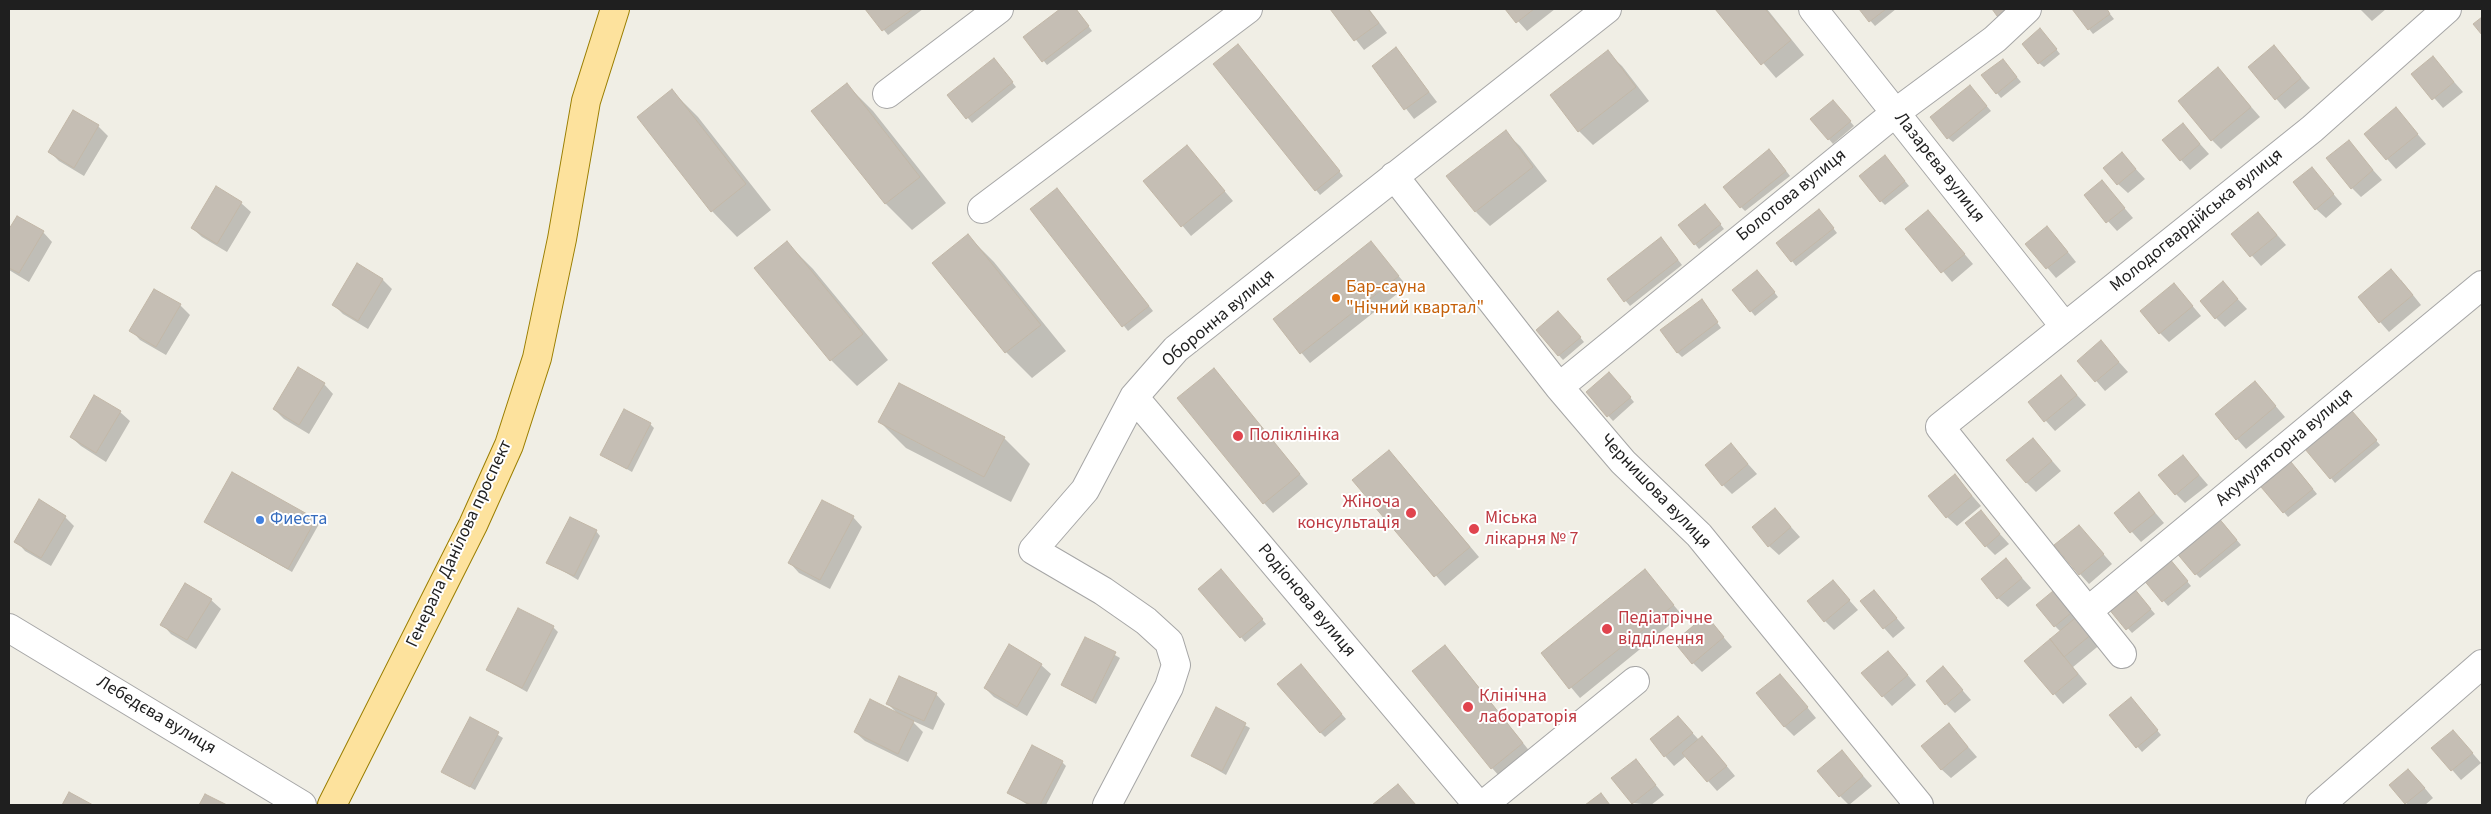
<!DOCTYPE html>
<meta charset="utf-8">
<style>
body{margin:0}
#map{position:relative;width:2491px;height:814px;overflow:hidden;background:#f0eee5;font-family:"Source Sans 3",sans-serif}
canvas{display:block}
.frame{position:absolute;inset:0;border:10px solid #1f1f1f;pointer-events:none}
</style>
<div id="map">
<canvas width="2491" height="814"></canvas>
<div class="frame"></div>
</div>
<script>
const ctx = document.querySelector('canvas').getContext('2d');
ctx.lineJoin = 'round';
function fillPath(path, color) { ctx.fillStyle = color; ctx.fill(path, 'evenodd'); }
const shape = rows => new Path2D(rows.map(r => 'M' + r).join(''));
function strokePath(path, color, width, dash) { ctx.strokeStyle = color; ctx.lineWidth = width; ctx.lineCap = dash ? 'butt' : 'round'; ctx.setLineDash(dash || []); ctx.stroke(path); }
function write(font, color, halo, rows, align = 'center') {
  ctx.font = font + ' "Source Sans 3",sans-serif'; ctx.lineWidth = 4; ctx.setLineDash([]); ctx.textBaseline = 'middle'; ctx.strokeStyle = halo; ctx.fillStyle = color; for (const [text, x, y, turn = 0] of rows) {
    ctx.save(); ctx.translate(x, y); ctx.rotate((+turn || 0) * Math.PI / 180); ctx.textAlign = isNaN(turn) ? turn : align; if (halo) ctx.strokeText(text, 0, 0); ctx.fillText(text, 0, 0); ctx.restore();
  }
}
fillPath(shape([
 [867,9,923,9,888,35],
 [1062,9,1076,9,1092,31,1047,65,1025,37],
 [1332,9,1369,9,1387,33,1364,50],
 [1507,9,1555,9,1527,31],
 [1717,9,1767,9,1804,55,1776,78],
 [1860,9,1896,9,1875,26],
 [2073,9,2106,9,2114,19,2093,34],
 [2360,9,2386,9,2372,21],
 [2044,34,2060,54,2044,67,2039,63],
 [2274,47,2310,88,2285,109,2250,68],
 [1396,49,1437,102,1414,119,1373,66],
 [1242,50,1343,176,1320,195,1215,64],
 [1607,52,1622,66,1649,101,1593,145,1579,131],
 [2433,58,2463,92,2443,108,2413,74],
 [998,64,1016,87,972,123,949,95],
 [2007,65,2021,82,2001,98,1983,76],
 [2218,69,2260,117,2221,149,2212,140],
 [847,85,873,111,946,203,912,230,886,204,813,111],
 [672,91,698,117,771,210,737,237,712,211],
 [1974,91,1991,111,1953,142,1948,138],
 [1837,106,1854,126,1833,144,1812,119],
 [2396,109,2426,144,2396,169,2365,134],
 [73,111,98,126,108,136,84,176,59,161,49,151],
 [2183,125,2209,154,2190,170,2164,141],
 [1505,132,1520,146,1547,181,1490,226,1476,212],
 [2348,142,2382,180,2361,197,2352,188],
 [1187,147,1233,201,1191,236,1145,181],
 [2122,154,2145,179,2128,193,2118,184],
 [1774,155,1790,176,1745,211,1741,207],
 [1889,161,1909,186,1885,205,1881,201],
 [2312,169,2342,204,2326,218,2316,209],
 [2102,182,2133,218,2117,231,2085,196],
 [1061,194,1153,311,1128,331,1032,210],
 [241,203,251,212,227,252,202,237,192,228],
 [1709,210,1724,229,1699,249,1695,244],
 [1928,211,1973,264,1952,282,1907,229],
 [2258,213,2286,245,2261,266,2233,234],
 [1823,215,1837,233,1796,266,1778,243],
 [17,217,43,232,52,242,29,282,9,270,9,232],
 [968,236,994,262,1066,351,1032,378,1006,352,934,263],
 [2056,237,2076,262,2056,278,2027,244],
 [787,243,813,269,888,360,857,386,831,360],
 [1371,243,1407,286,1310,363,1274,320],
 [1665,243,1682,265,1630,306,1608,280],
 [357,264,383,280,392,289,368,329,343,314,333,304],
 [1762,276,1778,297,1755,316,1734,290],
 [2401,280,2421,305,2389,332,2359,298],
 [2223,283,2247,309,2225,327,2216,318],
 [2174,284,2201,316,2169,342,2160,333],
 [1704,304,1721,328,1682,357,1677,352],
 [180,305,190,315,166,355,140,340,131,330],
 [1563,317,1584,342,1563,360,1537,331],
 [2101,342,2128,372,2105,391,2079,361],
 [1214,369,1308,484,1273,513,1264,503],
 [2061,377,2086,405,2055,431,2029,402],
 [1614,378,1634,402,1613,421,1587,392],
 [2255,382,2285,417,2246,449,2237,439],
 [324,384,333,394,309,434,284,419,274,409],
 [120,412,130,421,106,462,81,446,71,437],
 [2356,417,2380,445,2335,483,2331,478],
 [880,422,1004,438,1030,464,1011,502,906,448],
 [650,424,654,428,632,472,602,455],
 [2033,439,2061,471,2036,492,2026,482],
 [1731,445,1757,474,1732,494,1723,485],
 [2183,456,2208,485,2185,503,2176,494],
 [1398,461,1479,557,1445,586,1354,480],
 [2296,468,2317,494,2288,517,2263,487],
 [1955,476,1981,506,1957,526,1947,517],
 [2139,494,2164,523,2141,542,2115,513],
 [1775,509,1800,537,1779,555,1769,546],
 [1980,512,2009,544,1995,555,1986,546],
 [65,517,74,526,51,566,25,551,16,541],
 [853,517,862,527,830,589,799,573,790,563],
 [315,520,319,524,292,572,205,522],
 [2222,522,2241,545,2200,578,2196,574],
 [2079,526,2112,564,2089,584,2080,574],
 [596,531,600,536,578,580,548,562],
 [2006,560,2031,588,2008,607,1998,598],
 [2173,564,2191,586,2168,606,2145,579],
 [1645,571,1682,615,1580,698,1542,653],
 [1225,575,1266,624,1245,642,1241,637],
 [1833,582,1858,610,1834,630,1825,621],
 [1874,591,1905,628,1893,638,1884,628],
 [2053,592,2102,643,2073,667,2087,684,2063,704,2026,661,2061,632,2055,626],
 [2137,593,2155,614,2132,633,2110,608],
 [211,600,221,609,196,649,171,634,162,624],
 [1706,617,1732,647,1702,672,1693,663],
 [553,627,558,632,527,692,488,670],
 [1086,638,1120,658,1096,704,1062,685],
 [1454,656,1531,753,1501,778,1492,768],
 [1897,662,1916,685,1892,706,1883,696],
 [1041,665,1051,674,1027,716,994,697,985,688],
 [1943,668,1971,700,1955,713,1946,704],
 [1305,670,1346,719,1325,737,1321,733],
 [1789,685,1816,718,1794,736,1784,726],
 [936,694,945,704,933,730,911,720,923,732,908,762,865,741,855,732,898,714,888,704],
 [2135,703,2161,735,2142,752,2111,715],
 [1216,709,1250,728,1226,775,1193,756],
 [470,718,503,738,475,790,443,771],
 [1949,725,1977,757,1951,778,1941,769],
 [1687,727,1699,740,1711,747,1735,776,1717,791,1686,756,1674,766,1665,756],
 [2462,741,2481,763,2461,780,2433,748],
 [1842,752,1872,786,1849,805,1840,796],
 [1636,761,1664,795,1651,805,1633,803],
 [1062,762,1066,766,1046,805,1028,805,1009,793],
 [2418,780,2433,798,2425,805,2408,805,2391,785]
]), '#0003');
const building = shape([
 [865,9,913,9,882,31,865,9],
 [1060,9,1076,9,1089,26,1042,62,1023,37,1060,9],
 [1330,9,1368,9,1379,23,1354,41,1330,9],
 [1505,9,1534,9,1516,23,1505,9],
 [1715,9,1765,9,1791,40,1761,65,1715,9],
 [1859,9,1886,9,1869,22,1859,9],
 [1992,9,2016,9,2000,20,1992,9],
 [2072,9,2107,9,2110,14,2088,30,2072,9],
 [2482,17,2482,35,2473,24,2482,17],
 [2040,28,2057,49,2038,64,2022,44,2040,28],
 [1238,44,1340,171,1315,191,1213,64,1238,44],
 [2274,45,2301,78,2275,100,2248,67,2274,45],
 [1396,47,1429,92,1404,110,1372,66,1396,47],
 [1608,50,1636,87,1578,132,1550,95,1608,50],
 [2433,56,2454,82,2432,100,2411,74,2433,56],
 [994,58,1013,82,966,119,947,95,994,58],
 [2003,59,2017,77,1996,94,1981,75,2003,59],
 [2218,67,2251,107,2211,141,2178,101,2218,67],
 [847,83,920,177,885,204,811,111,847,83],
 [1970,85,1987,106,1947,139,1930,117,1970,85],
 [672,89,746,184,711,212,637,117,672,89],
 [1833,100,1851,121,1828,140,1810,119,1833,100],
 [2396,107,2418,134,2386,160,2364,134,2396,107],
 [73,110,99,125,74,168,48,152,73,110],
 [2183,123,2200,144,2180,161,2162,140,2183,123],
 [1506,130,1533,167,1475,212,1446,176,1506,130],
 [2349,140,2373,170,2351,189,2326,158,2349,140],
 [1187,145,1225,191,1181,227,1143,181,1187,145],
 [1769,149,1786,171,1740,208,1723,187,1769,149],
 [2122,152,2136,169,2117,185,2103,168,2122,152],
 [1885,155,1905,181,1880,202,1859,176,1885,155],
 [2312,167,2334,194,2315,210,2293,182,2312,167],
 [2102,180,2125,208,2106,223,2084,195,2102,180],
 [216,186,242,202,217,244,191,228,216,186],
 [1057,188,1149,306,1122,327,1030,209,1057,188],
 [1705,204,1721,224,1694,245,1678,225,1705,204],
 [1819,209,1834,228,1791,262,1776,243,1819,209],
 [1928,210,1965,254,1941,273,1905,229,1928,210],
 [2258,212,2277,235,2250,257,2231,234,2258,212],
 [17,216,44,231,19,273,9,268,9,229,17,216],
 [2047,226,2068,252,2046,269,2025,244,2047,226],
 [968,234,1041,325,1005,353,932,263,968,234],
 [1661,237,1678,260,1624,302,1607,279,1661,237],
 [787,241,863,334,830,361,754,268,787,241],
 [1371,241,1399,276,1300,354,1273,319,1371,241],
 [357,263,383,279,358,321,332,305,357,263],
 [2391,269,2413,295,2379,323,2358,297,2391,269],
 [1757,270,1775,292,1750,312,1732,290,1757,270],
 [2223,281,2238,299,2215,319,2200,301,2223,281],
 [2174,283,2193,306,2159,334,2140,311,2174,283],
 [154,289,181,304,156,347,129,331,154,289],
 [1702,299,1718,322,1677,353,1660,330,1702,299],
 [1558,311,1581,337,1558,356,1536,330,1558,311],
 [2101,340,2119,362,2095,382,2077,361,2101,340],
 [298,367,325,383,299,425,273,409,298,367],
 [1214,368,1300,474,1263,504,1177,398,1214,368],
 [1609,372,1631,397,1607,417,1586,392,1609,372],
 [2061,375,2077,395,2044,422,2028,402,2061,375],
 [2255,381,2276,406,2236,440,2215,414,2255,381],
 [899,383,1005,437,984,477,878,422,899,383],
 [94,395,121,411,96,453,70,437,94,395],
 [624,409,651,423,627,469,600,455,624,409],
 [2352,411,2377,440,2330,479,2305,449,2352,411],
 [2033,438,2052,461,2026,483,2006,460,2033,438],
 [1731,443,1748,464,1722,486,1705,465,1731,443],
 [1389,450,1470,547,1434,577,1352,480,1389,450],
 [2183,455,2199,475,2175,495,2158,475,2183,455],
 [2291,462,2313,489,2283,513,2261,487,2291,462],
 [232,472,316,519,288,569,204,522,232,472],
 [1955,474,1972,496,1946,518,1928,496,1955,474],
 [2139,492,2155,513,2130,533,2114,513,2139,492],
 [39,499,66,516,41,558,14,542,39,499],
 [822,500,854,516,820,580,788,563,822,500],
 [1775,508,1791,527,1768,547,1752,527,1775,508],
 [1981,510,2000,534,1985,547,1965,523,1981,510],
 [2217,516,2237,540,2195,575,2175,551,2217,516],
 [570,517,597,530,574,576,546,563,570,517],
 [2079,525,2104,554,2079,575,2054,545,2079,525],
 [2006,558,2022,578,1997,599,1981,579,2006,558],
 [2169,558,2188,581,2162,602,2143,579,2169,558],
 [1221,569,1263,619,1240,638,1198,589,1221,569],
 [1645,569,1674,605,1569,689,1541,653,1645,569],
 [1833,580,1850,600,1824,622,1807,601,1833,580],
 [185,583,212,599,187,640,160,625,185,583],
 [2133,587,2151,609,2126,630,2108,608,2133,587],
 [1874,590,1897,618,1883,629,1860,601,1874,590],
 [2053,591,2071,613,2054,627,2036,605,2053,591],
 [518,608,554,626,522,688,486,670,518,608],
 [1706,615,1724,637,1692,664,1674,642,1706,615],
 [2079,615,2093,633,2064,657,2050,639,2079,615],
 [1085,637,1116,652,1092,701,1061,685,1085,637],
 [2050,639,2078,674,2053,695,2024,661,2050,639],
 [1009,644,1042,664,1017,707,984,688,1009,644],
 [1445,645,1523,743,1491,769,1412,671,1445,645],
 [1888,651,1908,675,1882,697,1861,673,1888,651],
 [1301,664,1342,714,1320,733,1277,684,1301,664],
 [1943,666,1963,690,1945,705,1926,681,1943,666],
 [1780,674,1808,707,1784,727,1756,693,1780,674],
 [899,676,937,693,924,721,886,704,899,676],
 [2131,697,2158,730,2136,748,2109,715,2131,697],
 [870,699,914,721,898,754,854,732,870,699],
 [1216,707,1246,723,1222,771,1191,756,1216,707],
 [1678,716,1693,733,1664,757,1650,739,1678,716],
 [470,717,499,732,470,787,441,772,470,717],
 [1949,723,1968,747,1941,770,1921,746,1949,723],
 [2453,730,2473,753,2451,771,2431,748,2453,730],
 [1702,736,1727,766,1707,782,1682,753,1702,736],
 [1032,745,1063,761,1040,805,1031,805,1007,793,1032,745],
 [1842,750,1863,776,1839,797,1817,771,1842,750],
 [1636,759,1656,785,1632,804,1611,778,1636,759],
 [2408,769,2425,788,2405,804,2389,785,2408,769],
 [1398,784,1416,805,1372,805,1398,784],
 [69,792,93,805,62,805,69,792],
 [1601,793,1610,805,1585,805,1601,793],
 [205,794,227,805,199,805,205,794]
]);
fillPath(building, '#c5beb4');
strokePath(building, '#c2b7a7', 1);
const minor = shape([
 [1813,9,2065,327],
 [887,94,999,9],
 [1394,176,1559,387,1623,462,1699,535,1919,805],
 [982,209,1248,9],
 [1559,387,1895,113,1995,39,2027,9],
 [1134,397,1478,805],
 [2088,611,2482,285],
 [9,628,302,805],
 [2122,654,1940,427,2312,129,2447,9],
 [1107,805,1169,687,1176,665,1169,642,1146,621,1103,591,1033,550,1085,490,1134,397,1176,349,1607,9],
 [1483,805,1635,681],
 [2320,805,2482,664]
]);
const major = shape([
 [332,805,473,525,509,445,537,358,562,239,586,101,615,9]
]);
strokePath(minor, '#a6a6a6', 30);
strokePath(major, '#9a7e00', 30);
strokePath(minor, '#fff', 28);
strokePath(major, '#fde29d', 28);
for (const [x, y, r, color] of [
 [1336,298,5,"#e8710a"],
 [1238,436,6,"#e0444e"],
 [1411,513,6,"#e0444e"],
 [260,520,5,"#3f7fe0"],
 [1474,529,6,"#e0444e"],
 [1607,629,6,"#e0444e"],
 [1468,707,6,"#e0444e"]
]) { const dot = new Path2D(); dot.arc(x, y, r, 0, 2 * Math.PI); ctx.fillStyle = color; ctx.fill(dot); strokePath(dot, '#fff', 2); }
write('18px', '#1f1f1f', '#fff', [
 ["Лазарєва вулиця",1939,168,52],
 ["Болотова вулиця",1792,196,-39],
 ["Молодогвардійська вулиця",2197,221,-39],
 ["Оборонна вулиця",1219,319,-40],
 ["Акумуляторна вулиця",2285,448,-40],
 ["Чернишова вулиця",1655,492,46],
 ["Генерала Данілова проспект",460,544,-65],
 ["Родіонова вулиця",1306,601,50],
 ["Лебедєва вулиця",156,716,31]
]);
write('18px', '#c56008', '#fff', [
 ["Бар-сауна",1346,288],
 ["\"Нічний квартал\"",1346,309]
], 'left');
write('18px', '#be3a42', '#fff', [
 ["Поліклініка",1249,436],
 ["Жіноча",1400,503,"right"],
 ["консультація",1400,524,"right"],
 ["Міська",1485,519],
 ["лікарня № 7",1485,540],
 ["Педіатрічне",1618,619],
 ["відділення",1618,640],
 ["Клінічна",1479,697],
 ["лабораторія",1479,718]
], 'left');
write('18px', '#366cbe', '#fff', [
 ["Фиеста",270,520]
], 'left');
</script>
